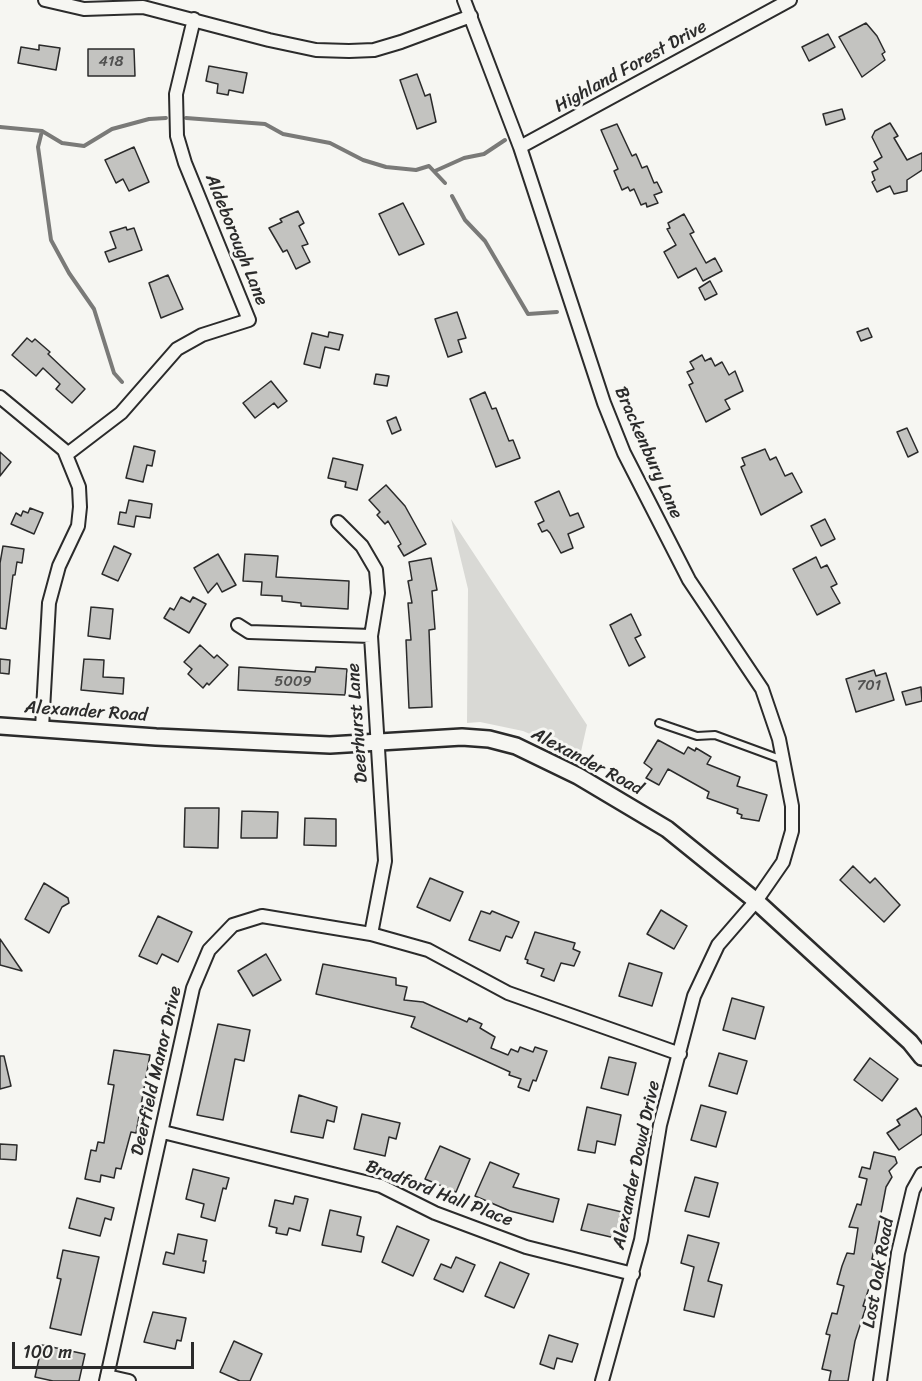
<!DOCTYPE html>
<style>
body{margin:0}
#map{position:relative;width:922px;height:1381px;overflow:hidden;background:#f6f6f2;font-family:Sriracha,sans-serif}
canvas{display:block}
.scale{position:absolute;left:12px;top:1342px;width:182px;height:27px;box-sizing:border-box;border:3px solid #2b2b2b;border-top:0;padding-left:8px;font-size:18px;line-height:21px;white-space:nowrap;color:#2b2b2b;-webkit-text-stroke:4px #f6f6f2;paint-order:stroke}
</style>
<div id="map">
<canvas width="922" height="1381"></canvas>
<div class="scale">100 m</div>
</div>
<script>
const ctx = document.querySelector('canvas').getContext('2d');
ctx.lineJoin = 'round';
function fillPath(path, color) { ctx.fillStyle = color; ctx.fill(path, 'evenodd'); }
const shape = rows => new Path2D(rows.map(r => 'M' + r).join(''));
function strokePath(path, color, width, dash) { ctx.strokeStyle = color; ctx.lineWidth = width; ctx.lineCap = dash ? 'butt' : 'round'; ctx.setLineDash(dash || []); ctx.stroke(path); }
function write(font, color, halo, rows, align = 'center') {
  ctx.font = font + ' Sriracha,sans-serif'; ctx.lineWidth = 6; ctx.setLineDash([]); ctx.textBaseline = 'middle'; ctx.strokeStyle = halo; ctx.fillStyle = color; for (const [text, x, y, turn = 0] of rows) {
    ctx.save(); ctx.translate(x, y); ctx.rotate((+turn || 0) * Math.PI / 180); ctx.textAlign = isNaN(turn) ? turn : align; if (halo) ctx.strokeText(text, 0, 0); ctx.fillText(text, 0, 0); ctx.restore();
  }
}
fillPath(shape([
 [451,519,587,725,580,756,523,731,480,722,467,723,468,589]
]), '#d9d9d5');
strokePath(shape([
 [186,118,265,124,283,134,330,143,363,160,386,167,416,170,429,166,445,183],
 [0,127,42,131,62,143,84,146,112,129,149,119,166,118],
 [42,131,38,147,51,240,69,273,94,309,114,373,122,382],
 [435,171,464,158,484,154,505,140],
 [452,196,465,220,485,241,528,314,557,312]
]), '#7a7a78', 4);
const building = shape([
 [866,23,877,36,885,52,882,54,885,60,862,77,839,37,866,23],
 [828,34,835,47,809,61,802,47,828,34],
 [39,45,60,48,56,70,18,63,21,47,39,50,39,45],
 [88,49,134,49,135,76,88,76,88,49],
 [209,66,247,73,243,93,229,90,228,95,217,93,218,84,206,81,209,66],
 [417,74,425,96,430,94,436,122,417,129,400,80,417,74],
 [842,109,845,119,826,125,823,114,842,109],
 [890,123,898,136,894,138,907,160,922,153,922,170,907,180,907,191,894,194,890,186,877,192,872,182,875,180,872,172,878,169,874,162,882,157,872,137,875,131,890,123],
 [617,124,632,156,636,154,642,168,647,166,654,183,657,182,662,192,654,195,658,203,647,207,646,203,641,205,634,189,630,191,628,187,622,190,614,171,618,169,601,130,617,124],
 [134,147,149,182,129,191,123,179,116,183,105,160,134,147],
 [403,203,424,244,399,255,379,214,403,203],
 [298,211,304,223,299,226,308,244,302,246,310,262,296,269,287,250,283,252,269,228,282,222,280,219,298,211],
 [684,214,694,232,690,234,706,263,715,258,722,271,703,281,696,268,678,278,664,252,676,245,667,229,670,228,668,223,684,214],
 [126,227,127,230,134,228,142,250,109,262,105,252,116,248,110,232,126,227],
 [168,275,183,309,161,318,149,283,168,275],
 [710,281,717,294,705,300,699,288,710,281],
 [457,312,466,338,458,340,462,352,448,357,435,319,457,312],
 [868,328,872,337,861,341,857,332,868,328],
 [329,332,343,335,339,350,325,347,320,368,304,364,312,333,328,337,329,332],
 [27,338,32,342,35,339,50,352,48,354,85,389,72,403,56,389,60,384,43,368,36,376,12,355,27,338],
 [702,355,705,361,711,358,715,366,722,362,729,375,735,371,743,391,725,400,730,409,706,422,689,385,693,383,687,372,694,369,690,362,702,355],
 [376,374,389,376,387,386,374,384,376,374],
 [271,381,287,401,278,408,274,403,255,418,243,403,271,381],
 [485,392,492,409,496,408,509,441,513,440,520,458,496,467,470,399,485,392],
 [396,417,401,430,392,434,387,421,396,417],
 [907,428,918,452,908,457,897,432,907,428],
 [134,446,155,451,152,466,147,465,143,482,126,478,134,446],
 [765,449,770,460,776,457,785,476,792,473,802,492,761,515,741,467,745,465,742,458,765,449],
 [0,452,11,462,0,476,0,452],
 [333,458,363,465,357,490,345,487,346,482,328,478,333,458],
 [386,485,405,506,426,544,404,556,398,546,401,544,388,521,385,524,377,515,380,512,369,500,386,485],
 [559,491,570,516,578,513,584,527,568,534,573,548,561,553,550,533,547,530,542,532,538,524,544,521,535,502,559,491],
 [129,500,152,504,150,518,136,516,134,527,118,524,120,512,126,513,129,500],
 [30,508,43,513,34,534,11,524,16,513,21,516,23,511,28,513,30,508],
 [825,519,835,539,821,546,811,526,825,519],
 [3,546,24,549,22,563,17,562,15,575,13,575,6,629,0,628,0,563,3,546],
 [114,546,131,554,118,581,102,574,114,546],
 [218,554,236,585,222,592,217,583,208,593,194,568,218,554],
 [245,554,278,556,276,577,349,581,348,609,301,606,301,603,282,601,282,596,261,595,262,582,243,581,245,554],
 [816,557,821,568,827,565,837,584,831,587,840,603,817,615,793,569,816,557],
 [431,558,437,590,432,591,435,629,429,630,432,707,409,708,406,640,411,640,408,603,412,603,408,581,412,580,409,562,431,558],
 [181,597,190,602,193,597,206,604,189,633,164,618,170,608,174,610,181,597],
 [91,607,113,609,110,639,88,636,91,607],
 [631,614,641,635,635,638,645,657,629,666,610,625,631,614],
 [200,645,214,658,217,655,228,665,209,685,207,683,203,688,188,674,192,669,184,662,200,645],
 [0,659,10,660,9,674,0,673,0,659],
 [84,659,104,660,103,677,124,678,123,694,81,690,84,659],
 [239,667,315,672,316,667,347,669,345,695,238,690,239,667],
 [874,670,876,676,886,673,894,700,856,712,846,679,874,670],
 [921,687,922,701,906,705,902,692,921,687],
 [658,740,684,754,688,747,695,751,696,748,711,757,707,764,740,777,737,786,767,795,759,821,741,818,742,815,737,813,738,809,707,798,709,792,668,769,659,785,646,778,652,769,644,763,658,740],
 [185,808,219,808,218,848,184,847,185,808],
 [242,811,278,812,277,838,241,838,242,811],
 [305,818,336,819,336,846,304,845,305,818],
 [853,866,870,883,875,878,900,905,884,922,840,880,853,866],
 [430,878,463,892,450,921,417,907,430,878],
 [44,883,68,898,69,903,62,907,49,933,25,919,44,883],
 [661,910,687,926,674,949,647,934,661,910],
 [481,911,490,914,492,911,519,922,512,938,506,936,500,951,469,940,481,911],
 [158,916,192,932,178,962,162,954,157,964,139,956,158,916],
 [535,932,575,943,573,949,580,952,574,966,561,963,554,981,541,976,544,969,527,963,528,960,525,959,535,932],
 [0,939,22,971,0,965,0,939],
 [266,954,281,980,253,996,238,971,266,954],
 [629,963,662,973,652,1006,619,996,629,963],
 [323,964,396,978,396,985,407,987,404,1000,423,1002,467,1022,469,1018,482,1024,480,1028,495,1037,491,1048,508,1055,511,1049,518,1052,520,1047,533,1052,535,1047,547,1051,536,1081,533,1080,529,1091,518,1087,521,1079,509,1075,510,1072,411,1027,415,1017,316,994,323,964],
 [732,998,764,1007,755,1039,723,1030,732,998],
 [218,1024,250,1030,244,1061,235,1059,223,1120,197,1115,218,1024],
 [114,1050,150,1055,136,1133,131,1132,121,1169,116,1168,114,1178,101,1175,100,1182,85,1179,91,1150,96,1151,98,1142,104,1143,114,1085,108,1084,114,1050],
 [719,1053,747,1061,737,1094,709,1086,719,1053],
 [0,1056,4,1056,11,1086,0,1089,0,1056],
 [609,1057,636,1063,628,1095,601,1088,609,1057],
 [870,1058,898,1079,882,1101,854,1080,870,1058],
 [299,1095,337,1107,334,1122,327,1120,323,1138,291,1132,299,1095],
 [701,1105,726,1112,716,1147,691,1140,701,1105],
 [587,1107,621,1115,615,1145,597,1141,595,1153,578,1150,587,1107],
 [916,1108,922,1118,922,1134,899,1150,887,1133,900,1125,897,1120,916,1108],
 [362,1114,400,1123,396,1139,389,1137,385,1156,354,1149,362,1114],
 [0,1144,17,1145,16,1160,0,1159,0,1144],
 [440,1146,470,1159,456,1192,425,1179,440,1146],
 [874,1152,895,1157,897,1163,889,1171,892,1177,886,1187,882,1208,872,1259,878,1261,863,1306,866,1307,855,1341,848,1381,829,1381,831,1371,822,1369,830,1335,826,1334,832,1313,837,1314,844,1286,837,1284,842,1266,847,1253,854,1254,858,1228,849,1227,857,1204,861,1205,867,1179,859,1177,862,1167,870,1169,874,1152],
 [490,1162,519,1174,513,1187,559,1199,553,1222,510,1211,475,1196,490,1162],
 [193,1169,229,1178,226,1189,223,1188,215,1221,201,1217,204,1204,186,1199,193,1169],
 [695,1177,718,1183,709,1217,685,1211,695,1177],
 [295,1196,308,1199,300,1231,289,1228,287,1235,276,1233,277,1228,269,1226,275,1200,293,1204,295,1196],
 [77,1198,114,1208,111,1220,105,1218,100,1236,69,1228,77,1198],
 [588,1204,622,1212,615,1238,581,1230,588,1204],
 [330,1210,361,1217,357,1235,364,1237,361,1252,322,1245,330,1210],
 [397,1226,429,1240,413,1276,382,1262,397,1226],
 [178,1234,207,1240,203,1261,206,1261,204,1273,163,1264,166,1252,174,1254,178,1234],
 [688,1235,719,1243,708,1281,722,1285,714,1317,684,1310,694,1267,681,1263,688,1235],
 [63,1250,99,1257,81,1335,50,1328,61,1279,57,1278,63,1250],
 [456,1257,475,1265,463,1292,434,1279,441,1264,451,1268,456,1257],
 [500,1262,529,1274,514,1308,485,1296,500,1262],
 [153,1312,186,1318,181,1341,177,1340,175,1349,144,1342,153,1312],
 [549,1335,578,1344,572,1362,557,1358,554,1369,540,1364,549,1335],
 [234,1341,262,1354,250,1381,240,1381,220,1372,234,1341],
 [42,1345,85,1354,79,1381,53,1381,35,1377,42,1345]
]);
fillPath(building, '#c3c3c0');
strokePath(building, '#2b2b2b', 1.5);
const service = shape([
 [659,723,697,736,715,735,783,760]
]);
const minor = shape([
 [45,0,84,9,143,7,269,40,316,50,349,51,374,50,401,42,471,16],
 [464,0,520,147,604,403,624,453,689,580,762,689,779,739,792,806,792,831,783,862,756,901,718,945,694,996,660,1125,641,1240,602,1381],
 [520,147,790,0],
 [0,397,64,450,79,487,80,507,78,526,59,566,49,603,42,728],
 [66,455,121,413,177,349,202,335,249,320,185,163,177,136,176,94,194,19],
 [338,522,362,546,376,570,378,593,371,636,385,861,371,934],
 [238,625,249,632,371,636],
 [163,1132,381,1186,435,1213,526,1247,633,1274],
 [107,1376,129,1381],
 [106,1381,193,988,209,950,233,925,262,916,371,934,428,950,508,993,680,1054],
 [880,1381,898,1253,913,1190,922,1174]
]);
const tertiary = shape([
 [0,726,156,737,330,745,462,737,489,739,516,746,578,776,667,829,756,901,910,1042,922,1057]
]);
strokePath(service, '#2b2b2b', 10);
strokePath(minor, '#2b2b2b', 16);
strokePath(tertiary, '#2b2b2b', 20);
strokePath(service, '#f6f6f2', 6);
strokePath(minor, '#f6f6f2', 12);
strokePath(tertiary, '#f6f6f2', 15);
write('15px', '#515150', null, [
 ["418",111,62],
 ["5009",293,682],
 ["701",869,686]
]);
write('18px', '#2b2b2b', '#f6f6f2', [
 ["Highland Forest Drive",631,67,-29],
 ["Aldeborough Lane",236,240,68],
 ["Brackenbury Lane",648,453,66],
 ["Alexander Road",86,712,4],
 ["Deerhurst Lane",358,723,-94],
 ["Alexander Road",587,762,28],
 ["Deerfield Manor Drive",157,1071,-77],
 ["Alexander Dowd Drive",637,1165,-78],
 ["Bradford Hall Place",439,1194,21],
 ["Lost Oak Road",879,1273,-80]
]);
</script>
